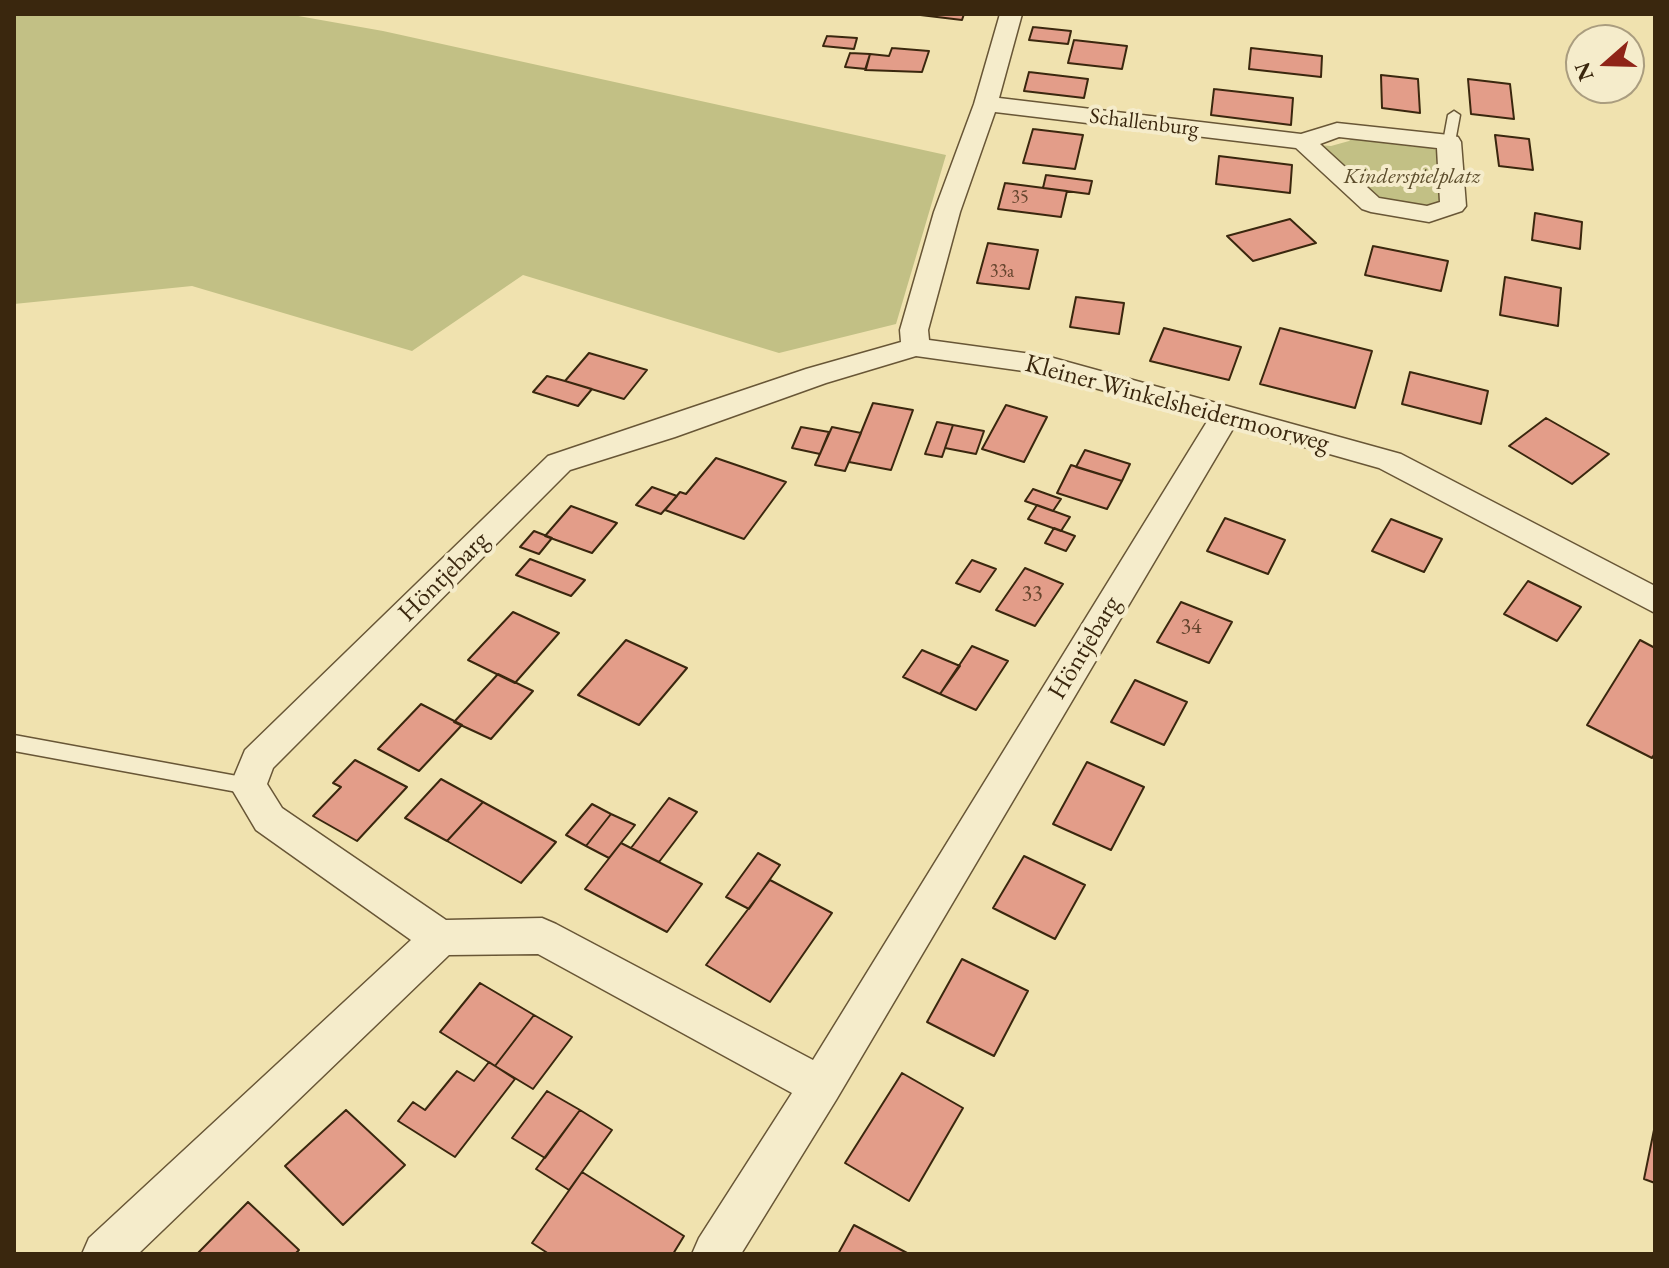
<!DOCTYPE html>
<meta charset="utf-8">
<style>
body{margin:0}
#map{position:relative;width:1669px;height:1268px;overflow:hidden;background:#f0e2af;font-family:"EB Garamond",serif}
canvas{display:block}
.frame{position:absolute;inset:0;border:16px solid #3a270e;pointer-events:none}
.north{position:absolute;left:1565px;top:24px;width:80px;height:80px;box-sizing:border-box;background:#f5eccb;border:2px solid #aa9d7f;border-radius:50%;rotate:250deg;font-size:22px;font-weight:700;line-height:32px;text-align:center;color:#3a270e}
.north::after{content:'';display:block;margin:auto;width:28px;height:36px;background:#8f2418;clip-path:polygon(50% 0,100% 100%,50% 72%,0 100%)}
</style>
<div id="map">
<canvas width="1669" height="1268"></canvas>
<div class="frame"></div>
<div class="north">N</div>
</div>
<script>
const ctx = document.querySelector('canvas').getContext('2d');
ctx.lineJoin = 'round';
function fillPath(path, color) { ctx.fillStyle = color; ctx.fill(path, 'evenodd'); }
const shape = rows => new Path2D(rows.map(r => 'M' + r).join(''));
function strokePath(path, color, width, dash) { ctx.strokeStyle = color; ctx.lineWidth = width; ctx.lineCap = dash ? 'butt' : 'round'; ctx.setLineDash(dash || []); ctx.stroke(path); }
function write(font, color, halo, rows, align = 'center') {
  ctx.font = font + ' "EB Garamond",serif'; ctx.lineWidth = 8; ctx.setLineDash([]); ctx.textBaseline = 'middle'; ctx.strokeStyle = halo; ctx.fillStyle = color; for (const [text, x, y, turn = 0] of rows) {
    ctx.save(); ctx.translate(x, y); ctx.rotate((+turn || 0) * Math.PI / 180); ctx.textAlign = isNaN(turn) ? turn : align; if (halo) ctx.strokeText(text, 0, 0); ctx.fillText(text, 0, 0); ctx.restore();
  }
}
fillPath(shape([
 [14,14,287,14,383,31,946,155,896,324,779,353,523,275,412,351,192,286,14,304],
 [1354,136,1415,147,1426,144,1438,151,1442,200,1431,207,1392,202,1378,197,1318,145,1331,146,1349,141]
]), '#c2c085');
const building = shape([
 [912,14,964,14,962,20,912,14],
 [1033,27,1071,31,1068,44,1029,40,1033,27],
 [827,36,857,38,854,49,823,46,827,36],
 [1074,40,1127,46,1122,69,1068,63,1074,40],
 [892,48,929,51,922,72,865,70,870,54,889,56,892,48],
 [1251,48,1322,56,1321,77,1249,69,1251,48],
 [850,53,870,54,866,69,845,67,850,53],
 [1029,72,1088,79,1084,98,1024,91,1029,72],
 [1381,75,1418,79,1420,113,1382,108,1381,75],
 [1468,79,1510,84,1514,119,1471,114,1468,79],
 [1214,89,1293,98,1291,125,1211,115,1214,89],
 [1033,129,1083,135,1075,169,1023,163,1033,129],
 [1495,135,1529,139,1533,170,1499,166,1495,135],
 [1219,156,1292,165,1290,193,1216,184,1219,156],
 [1046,175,1092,181,1089,194,1043,188,1046,175],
 [1005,183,1067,191,1061,217,998,209,1005,183],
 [1535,213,1582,222,1580,249,1532,240,1535,213],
 [1290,219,1316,243,1253,261,1227,236,1290,219],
 [988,243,1038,250,1029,289,977,283,988,243],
 [1373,246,1448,261,1441,291,1365,275,1373,246],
 [1505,277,1561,288,1558,326,1500,315,1505,277],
 [1076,297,1124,303,1119,334,1070,327,1076,297],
 [1164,328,1241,347,1229,380,1150,361,1164,328],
 [1280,328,1372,351,1355,408,1260,384,1280,328],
 [589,353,647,370,624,399,565,381,589,353],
 [1410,372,1488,391,1481,424,1402,404,1410,372],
 [547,376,565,381,592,389,578,406,533,392,547,376],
 [873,403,913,410,891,470,849,462,873,403],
 [1006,405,1047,417,1024,462,982,449,1006,405],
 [1546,418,1609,454,1572,484,1509,446,1546,418],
 [937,422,953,425,942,457,925,454,937,422],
 [953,425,984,431,976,454,945,448,953,425],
 [801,427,829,432,820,454,792,448,801,427],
 [832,427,861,433,845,471,815,465,832,427],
 [1085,450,1130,464,1122,481,1076,467,1085,450],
 [716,458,786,482,744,539,665,510,680,492,686,494,716,458],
 [1071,465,1122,481,1107,509,1057,493,1071,465],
 [652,487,677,496,661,514,636,505,652,487],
 [1033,489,1061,499,1053,511,1025,501,1033,489],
 [1037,505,1070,517,1061,531,1028,519,1037,505],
 [571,506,617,523,592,553,545,536,571,506],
 [1225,518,1285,540,1268,574,1207,551,1225,518],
 [1391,519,1442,539,1424,572,1372,551,1391,519],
 [1054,528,1075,536,1066,551,1045,543,1054,528],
 [534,531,552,538,539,554,520,547,534,531],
 [530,559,585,580,571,596,516,575,530,559],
 [972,560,996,569,980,592,956,583,972,560],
 [1025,568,1063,584,1035,626,996,610,1025,568],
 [1528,581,1581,607,1557,641,1504,614,1528,581],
 [1181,602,1232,622,1209,663,1157,642,1181,602],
 [513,612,559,633,515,683,468,660,513,612],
 [626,640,687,668,639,725,578,695,626,640],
 [1640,640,1655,648,1655,753,1652,758,1587,725,1640,640],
 [972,646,1008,661,976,710,940,694,972,646],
 [922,650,960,666,940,694,903,677,922,650],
 [498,674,533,691,491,739,454,722,498,674],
 [1135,680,1187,702,1164,745,1111,722,1135,680],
 [421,704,462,725,419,771,378,749,421,704],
 [355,760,407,787,357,841,313,816,341,787,333,783,355,760],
 [1087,762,1144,787,1111,850,1053,824,1087,762],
 [441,779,483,802,447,841,405,818,441,779],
 [669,798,697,812,659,862,631,848,669,798],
 [483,802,556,842,521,883,447,841,483,802],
 [592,804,611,814,586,846,566,835,592,804],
 [611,814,635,825,609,858,586,846,611,814],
 [621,843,702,884,667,932,585,889,621,843],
 [758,853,780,865,749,909,726,897,758,853],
 [1024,856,1085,885,1055,939,993,908,1024,856],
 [770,880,832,913,770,1002,706,965,770,880],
 [962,959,1028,991,994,1056,927,1022,962,959],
 [480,983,534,1015,495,1066,440,1032,480,983],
 [534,1015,572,1037,533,1089,495,1066,534,1015],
 [489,1062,515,1079,455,1157,398,1121,413,1102,425,1110,457,1071,474,1081,489,1062],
 [902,1073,963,1108,909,1201,845,1163,902,1073],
 [547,1091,580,1110,545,1158,512,1138,547,1091],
 [346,1110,405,1165,343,1225,285,1166,346,1110],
 [580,1110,612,1130,569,1190,536,1169,580,1110],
 [1655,1125,1655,1183,1644,1179,1655,1125],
 [582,1172,684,1236,673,1254,549,1254,532,1243,582,1172],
 [248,1202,299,1250,295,1254,197,1254,248,1202],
 [854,1225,909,1254,838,1254,854,1225]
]);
fillPath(building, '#e39d89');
strokePath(building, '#3a270e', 2);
const service = shape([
 [1454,111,1460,115,1455,142,1449,146,1443,142,1448,115,1454,111],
 [14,735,248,778,255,780,258,786,255,792,248,794,14,751,14,735]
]);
const minor = shape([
 [1000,14,1022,14,999,98,1301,134,1337,123,1449,135,1458,137,1461,142,1466,206,1462,211,1429,222,1371,212,1362,209,1296,148,995,112,960,212,928,330,929,340,1046,356,1401,454,1655,586,1655,613,1379,468,1234,427,836,1100,741,1254,692,1254,699,1238,792,1093,538,954,449,955,138,1254,82,1254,89,1238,411,940,256,830,230,786,245,750,548,456,806,369,901,342,900,330,934,212,974,104,1000,14],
 [1339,137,1437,148,1440,202,1427,206,1379,198,1320,144,1339,137],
 [916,356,1045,374,1208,420,813,1060,556,924,542,918,446,920,282,808,267,784,273,768,570,470,675,437,826,383,916,356]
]);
strokePath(service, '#685636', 3);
strokePath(minor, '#685636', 3);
fillPath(service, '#f5eccb');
fillPath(minor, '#f5eccb');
write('18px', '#64442d', null, [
 ["35",1020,198],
 ["33a",1002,272]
]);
write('22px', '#3a270e', '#f5eccb', [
 ["Schallenburg",1144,123,7]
]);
write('italic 22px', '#5c4d2c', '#f5eccb', [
 ["Kinderspielplatz",1412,177]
]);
write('22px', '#64442d', null, [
 ["33",1032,594],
 ["34",1191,627]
]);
write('26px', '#3a270e', '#f5eccb', [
 ["Kleiner Winkelsheidermoorweg",1177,404,15],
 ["Höntjebarg",444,577,-45],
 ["Höntjebarg",1085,648,-59]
]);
</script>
